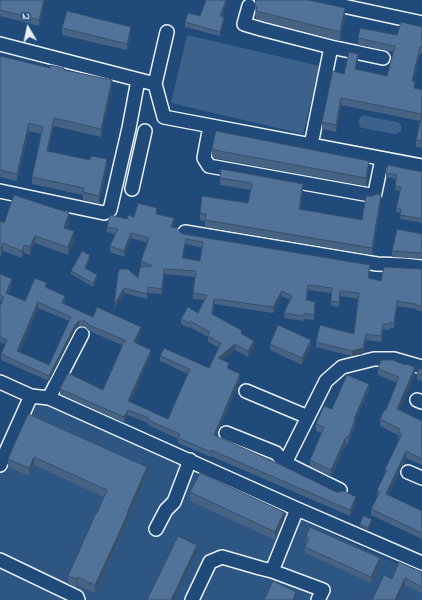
<!DOCTYPE html>
<style>
body{margin:0}
#map{position:relative;width:422px;height:600px;overflow:hidden;background:#1f4a7a;font-family:"Indie Flower",sans-serif}
canvas{display:block}
.north{position:absolute;left:8px;top:8px;width:40px;height:40px;-webkit-text-stroke:3px #1f4a7a;paint-order:stroke;rotate:351deg;font-size:11px;font-weight:700;line-height:16px;text-align:center;color:#e8f1f8}
.north::after{content:'';display:block;margin:auto;width:14px;height:18px;background:#e8f1f8;clip-path:polygon(50% 0,100% 100%,50% 72%,0 100%)}
</style>
<div id="map">
<canvas width="422" height="600"></canvas>
<div class="north">N</div>
</div>
<script>
const ctx = document.querySelector('canvas').getContext('2d');
ctx.lineJoin = 'round';
function fillPath(path, color) { ctx.fillStyle = color; ctx.fill(path, 'evenodd'); }
const shape = rows => new Path2D(rows.map(r => 'M' + r).join(''));
function strokePath(path, color, width, dash) { ctx.strokeStyle = color; ctx.lineWidth = width; ctx.lineCap = dash ? 'butt' : 'round'; ctx.setLineDash(dash || []); ctx.stroke(path); }
fillPath(shape([
 [36,402,45,402,386,559,422,573,422,600,0,600,0,472,28,406]
]), '#2e5683');
fillPath(shape([
 [187,35,320,66,303,134,171,103],
 [362,116,366,116,397,122,399,123,401,126,401,129,400,132,397,134,394,134,363,128,360,127,358,121,360,118]
]), '#3c628c');
const minor = shape([
 [315,0,422,23],
 [249,6,244,24,261,29,331,47,383,58],
 [0,44,155,84,164,117,422,166],
 [155,84,167,32],
 [210,126,204,158,209,166,370,195,375,193,382,159],
 [311,145,331,47],
 [132,189,145,131],
 [0,191,104,213,110,210,129,128,138,80],
 [185,232,377,264,404,265,422,267],
 [0,382,31,396,49,398,297,509,422,563],
 [246,391,308,417],
 [49,398,82,334],
 [417,400,422,402],
 [226,433,276,453,285,463,340,490],
 [285,463,326,381,342,367,374,359,394,359,422,367],
 [0,465,31,396],
 [408,472,422,478],
 [156,529,166,510,174,502,190,460],
 [0,560,77,597,78,600],
 [272,571,323,590,318,600],
 [192,600,210,562,222,557,260,568,272,571,297,509]
]);
strokePath(minor, '#e8f1f8', 16);
strokePath(minor, '#1f4a7a', 13);
fillPath(shape([
 [0,0,45,0,39,26,0,16],
 [227,0,222,16,224,21,220,36,185,27,185,22,200,16],
 [255,6,345,17,340,41,256,19],
 [422,27,422,54,420,54,413,81,415,88,422,90,422,148,416,147,416,140,420,121,341,105,336,132,322,129,322,122,344,74,358,61,356,69,387,76,393,52,358,45,358,38,397,35],
 [62,28,131,33,127,50,62,35],
 [0,56,50,68,64,70,112,88,101,137,54,126,48,151,107,167,99,203,83,200,83,195,32,184,32,177,41,134,29,131,17,181,0,177],
 [212,148,369,170,366,186,214,158,212,156],
 [422,172,422,223,400,219,401,213,396,212,396,209,400,191,395,190,396,179,386,177,386,173],
 [220,178,303,191,300,210,362,220,381,202,372,255,205,227,205,221,200,220,200,213,248,203,251,190,220,185],
 [157,214,174,224,173,227,180,232,183,234,370,271,368,279,381,281,422,269,422,311,416,310,416,309,397,306,394,328,390,328,390,330,383,329,381,342,366,340,363,354,352,356,316,347,316,342,354,334,358,299,340,296,339,307,331,306,331,293,308,290,307,301,315,307,314,320,304,319,304,321,284,318,284,313,290,300,282,296,273,313,214,304,213,315,242,334,254,347,248,357,235,350,222,360,229,369,240,380,216,436,356,502,350,516,211,456,211,457,178,443,178,439,148,425,148,423,128,415,124,423,60,394,60,389,103,390,122,345,89,331,85,327,79,326,75,330,49,381,1,360,1,354,5,344,0,342,0,306,2,301,0,301,0,274,12,285,8,294,25,301,47,288,65,302,64,304,93,317,141,332,136,343,151,355,130,402,168,419,188,374,160,361,160,356,209,368,219,348,208,342,208,337,190,327,189,328,181,324,181,319,198,313,204,300,193,299,193,293,195,277,164,274,162,294,148,293,147,299,124,293,114,310,118,273,138,278,141,267,141,261,148,243,131,238,124,257,110,252,110,246,115,234,107,232,107,227,127,219,134,217],
 [186,244,202,248,200,261,183,258],
 [38,308,69,321,49,365,19,352],
 [0,221,4,223,69,221,67,229,74,239,68,255,35,243,30,255,24,253,22,258,3,251,1,256,0,255],
 [422,234,422,259,392,257,392,251],
 [90,258,86,269,97,279,93,287,71,274,71,271],
 [270,344,311,346,302,365,270,350],
 [378,369,415,373,399,410,422,421,422,465,406,458,388,495,422,511,422,539,371,515,371,509,377,497,377,490,385,473,385,469,399,440,398,439,398,435,380,426,380,419,386,410,397,383,378,375],
 [422,369,422,381,417,379,417,373],
 [369,391,355,421,355,426,348,444,346,444,331,477,310,466,310,460,322,433,316,431,316,424,332,409],
 [28,414,147,475,128,518,128,521,95,593,77,585,76,587,68,584,68,576,104,497,34,465,29,476,8,467,8,459],
 [190,492,284,520,275,540,190,501],
 [372,522,368,530,360,526,360,524],
 [306,537,380,564,371,583,305,553,305,547,307,543,306,543],
 [422,572,422,593,405,585,398,600,372,600,392,579]
]), '#466384');
fillPath(shape([
 [44,0,45,0,39,26,39,20],
 [226,0,227,0,227,2,220,20,220,16],
 [345,8,345,17,340,41,340,32],
 [224,17,224,21,220,36,220,32],
 [131,27,131,33,127,50,127,44],
 [420,47,420,54,412,88,412,81],
 [358,54,358,61,355,76,355,69],
 [112,80,112,88,101,137,101,129],
 [341,98,341,105,336,132,336,125],
 [54,118,54,126,47,158,47,151],
 [29,123,29,131,17,181,17,174],
 [107,159,107,167,99,203,99,196],
 [369,161,369,170,366,186,366,178],
 [303,184,303,191,299,216,299,209],
 [381,195,381,202,372,255,372,248],
 [69,213,69,221,64,236,64,228],
 [174,218,174,224,171,232,171,227],
 [74,231,74,239,68,255,68,247],
 [131,233,131,238,124,257,124,251],
 [35,236,35,243,30,255,30,247],
 [186,239,186,244,182,264,182,258],
 [3,243,3,251,1,256,1,248],
 [24,245,24,253,22,258,22,251],
 [90,255,90,258,85,272,85,268],
 [370,265,370,271,368,284,368,278],
 [164,269,164,274,162,294,162,289],
 [97,275,97,279,93,287,93,283],
 [12,279,12,285,6,299,6,293],
 [148,287,148,293,147,299,147,294],
 [124,288,124,293,114,310,114,305],
 [282,291,282,296,273,313,273,307],
 [340,291,340,296,339,307,339,302],
 [65,296,65,302,62,309,62,303],
 [214,299,214,304,212,320,212,314],
 [397,301,397,306,394,328,394,323],
 [38,302,38,308,17,356,17,351],
 [315,302,315,307,314,320,314,315],
 [79,321,79,326,75,330,49,381,49,376,75,325],
 [141,327,141,332,134,348,134,342],
 [366,334,366,340,363,354,352,356,352,351],
 [311,340,311,346,302,365,302,358],
 [254,341,254,347,248,357,248,351],
 [235,344,235,350,218,364,218,358],
 [151,350,151,355,128,407,128,401],
 [415,367,415,373,397,416,397,409],
 [240,374,240,380,214,441,214,435],
 [369,384,369,391,355,421,355,426,348,444,348,438,354,419],
 [128,410,128,415,124,423,124,417],
 [346,437,346,444,331,477,331,470],
 [406,451,406,458,386,501,386,494],
 [34,457,34,465,29,476,29,468],
 [147,467,147,475,128,518,128,521,95,593,95,585,127,513],
 [356,497,356,502,350,516,350,510],
 [284,512,284,520,275,540,275,532],
 [372,519,372,522,368,530,368,528],
 [197,545,197,552,174,600,171,600],
 [380,558,380,564,371,583,371,577],
 [77,577,77,585,76,587,76,579],
 [405,578,405,585,398,600,395,600],
 [296,592,296,597,295,600,293,600]
]), '#39506b');
const building = shape([
 [0,0,44,0,39,20,0,10,0,0],
 [206,0,226,0,220,16,224,17,220,32,185,22,188,13,200,16,206,0],
 [256,0,308,0,345,8,340,32,256,11,257,6,255,6,256,0],
 [67,11,131,27,127,44,62,28,67,11],
 [401,22,422,27,422,47,420,47,412,81,415,81,414,88,422,90,422,141,416,140,422,114,341,98,336,125,322,122,333,71,344,74,349,52,358,54,355,69,387,76,395,46,358,38,360,28,397,35,401,22],
 [0,56,50,68,50,65,64,68,64,70,112,80,101,129,54,118,47,151,90,160,91,156,107,159,99,196,83,192,84,188,32,177,43,127,29,123,17,174,0,170,0,56],
 [216,131,369,161,366,178,214,150,212,148,216,131],
 [388,165,422,172,422,219,400,215,401,209,396,209,401,187,395,186,397,175,386,173,388,165],
 [221,169,303,184,299,209,362,220,366,196,373,196,376,194,381,195,372,248,205,220,206,214,200,213,202,196,248,203,252,183,220,178,221,169],
 [14,195,69,213,64,228,74,231,68,247,35,236,30,247,24,245,22,251,3,243,1,248,0,248,0,221,4,223,14,195],
 [138,203,157,208,156,214,174,218,171,227,177,228,180,232,183,234,370,265,368,278,381,281,384,267,422,269,422,306,416,305,416,304,397,301,394,323,390,322,390,324,383,324,381,336,366,334,363,348,352,351,316,342,320,325,354,334,359,293,340,291,339,302,331,301,332,288,308,285,306,300,315,302,314,315,304,313,304,316,284,313,292,296,282,291,273,307,214,299,212,314,241,330,242,334,254,341,248,351,235,344,218,358,229,363,227,368,240,374,214,435,281,465,336,492,340,492,344,491,356,497,350,510,211,450,211,452,178,438,180,434,148,420,149,418,128,410,124,417,60,389,68,373,103,390,125,340,89,325,85,321,79,321,75,325,49,376,1,354,7,340,0,337,0,306,4,297,0,295,0,274,12,279,6,293,25,301,35,278,47,283,45,287,65,296,62,303,93,317,97,307,141,327,134,342,151,350,128,401,168,419,190,369,160,356,164,348,209,368,221,343,208,336,210,332,190,321,189,323,181,319,188,307,198,313,207,295,193,293,196,271,164,269,162,289,148,287,147,294,124,288,114,305,118,273,119,270,122,269,128,269,138,278,140,267,152,266,141,261,149,238,131,233,124,251,110,246,118,229,107,227,110,215,127,219,128,215,134,217,138,203],
 [186,239,203,242,200,261,182,258,186,239],
 [38,302,71,317,49,365,17,351,38,302],
 [397,229,422,234,422,253,392,251,397,229],
 [82,251,90,255,85,268,97,275,93,283,71,271,82,251],
 [278,325,311,340,302,358,270,344,278,325],
 [381,360,393,360,405,365,405,364,415,367,397,409,422,421,422,459,406,451,386,494,422,511,422,533,371,509,380,492,377,490,387,470,385,469,402,434,398,432,400,429,380,419,385,409,386,410,399,377,378,369,381,360],
 [419,369,422,369,422,375,417,373,419,369],
 [347,375,369,384,354,419,355,420,348,438,346,437,331,470,310,460,324,427,316,424,324,406,332,409,347,375],
 [28,414,147,467,127,513,128,513,95,585,77,577,76,579,68,576,96,513,97,513,107,490,34,457,29,468,8,459,28,414],
 [200,473,284,512,275,532,190,492,200,473],
 [363,516,372,519,368,528,360,524,363,516],
 [310,527,380,558,371,577,305,547,309,538,306,537,310,527],
 [178,536,197,545,171,600,147,600,178,536],
 [399,562,422,572,422,587,405,578,395,600,372,600,384,575,392,579,399,562],
 [273,581,296,592,293,600,264,600,273,581],
 [352,598,356,600,351,600,352,598]
]);
fillPath(building, '#517399');
strokePath(building, '#39506b', 1);
</script>
